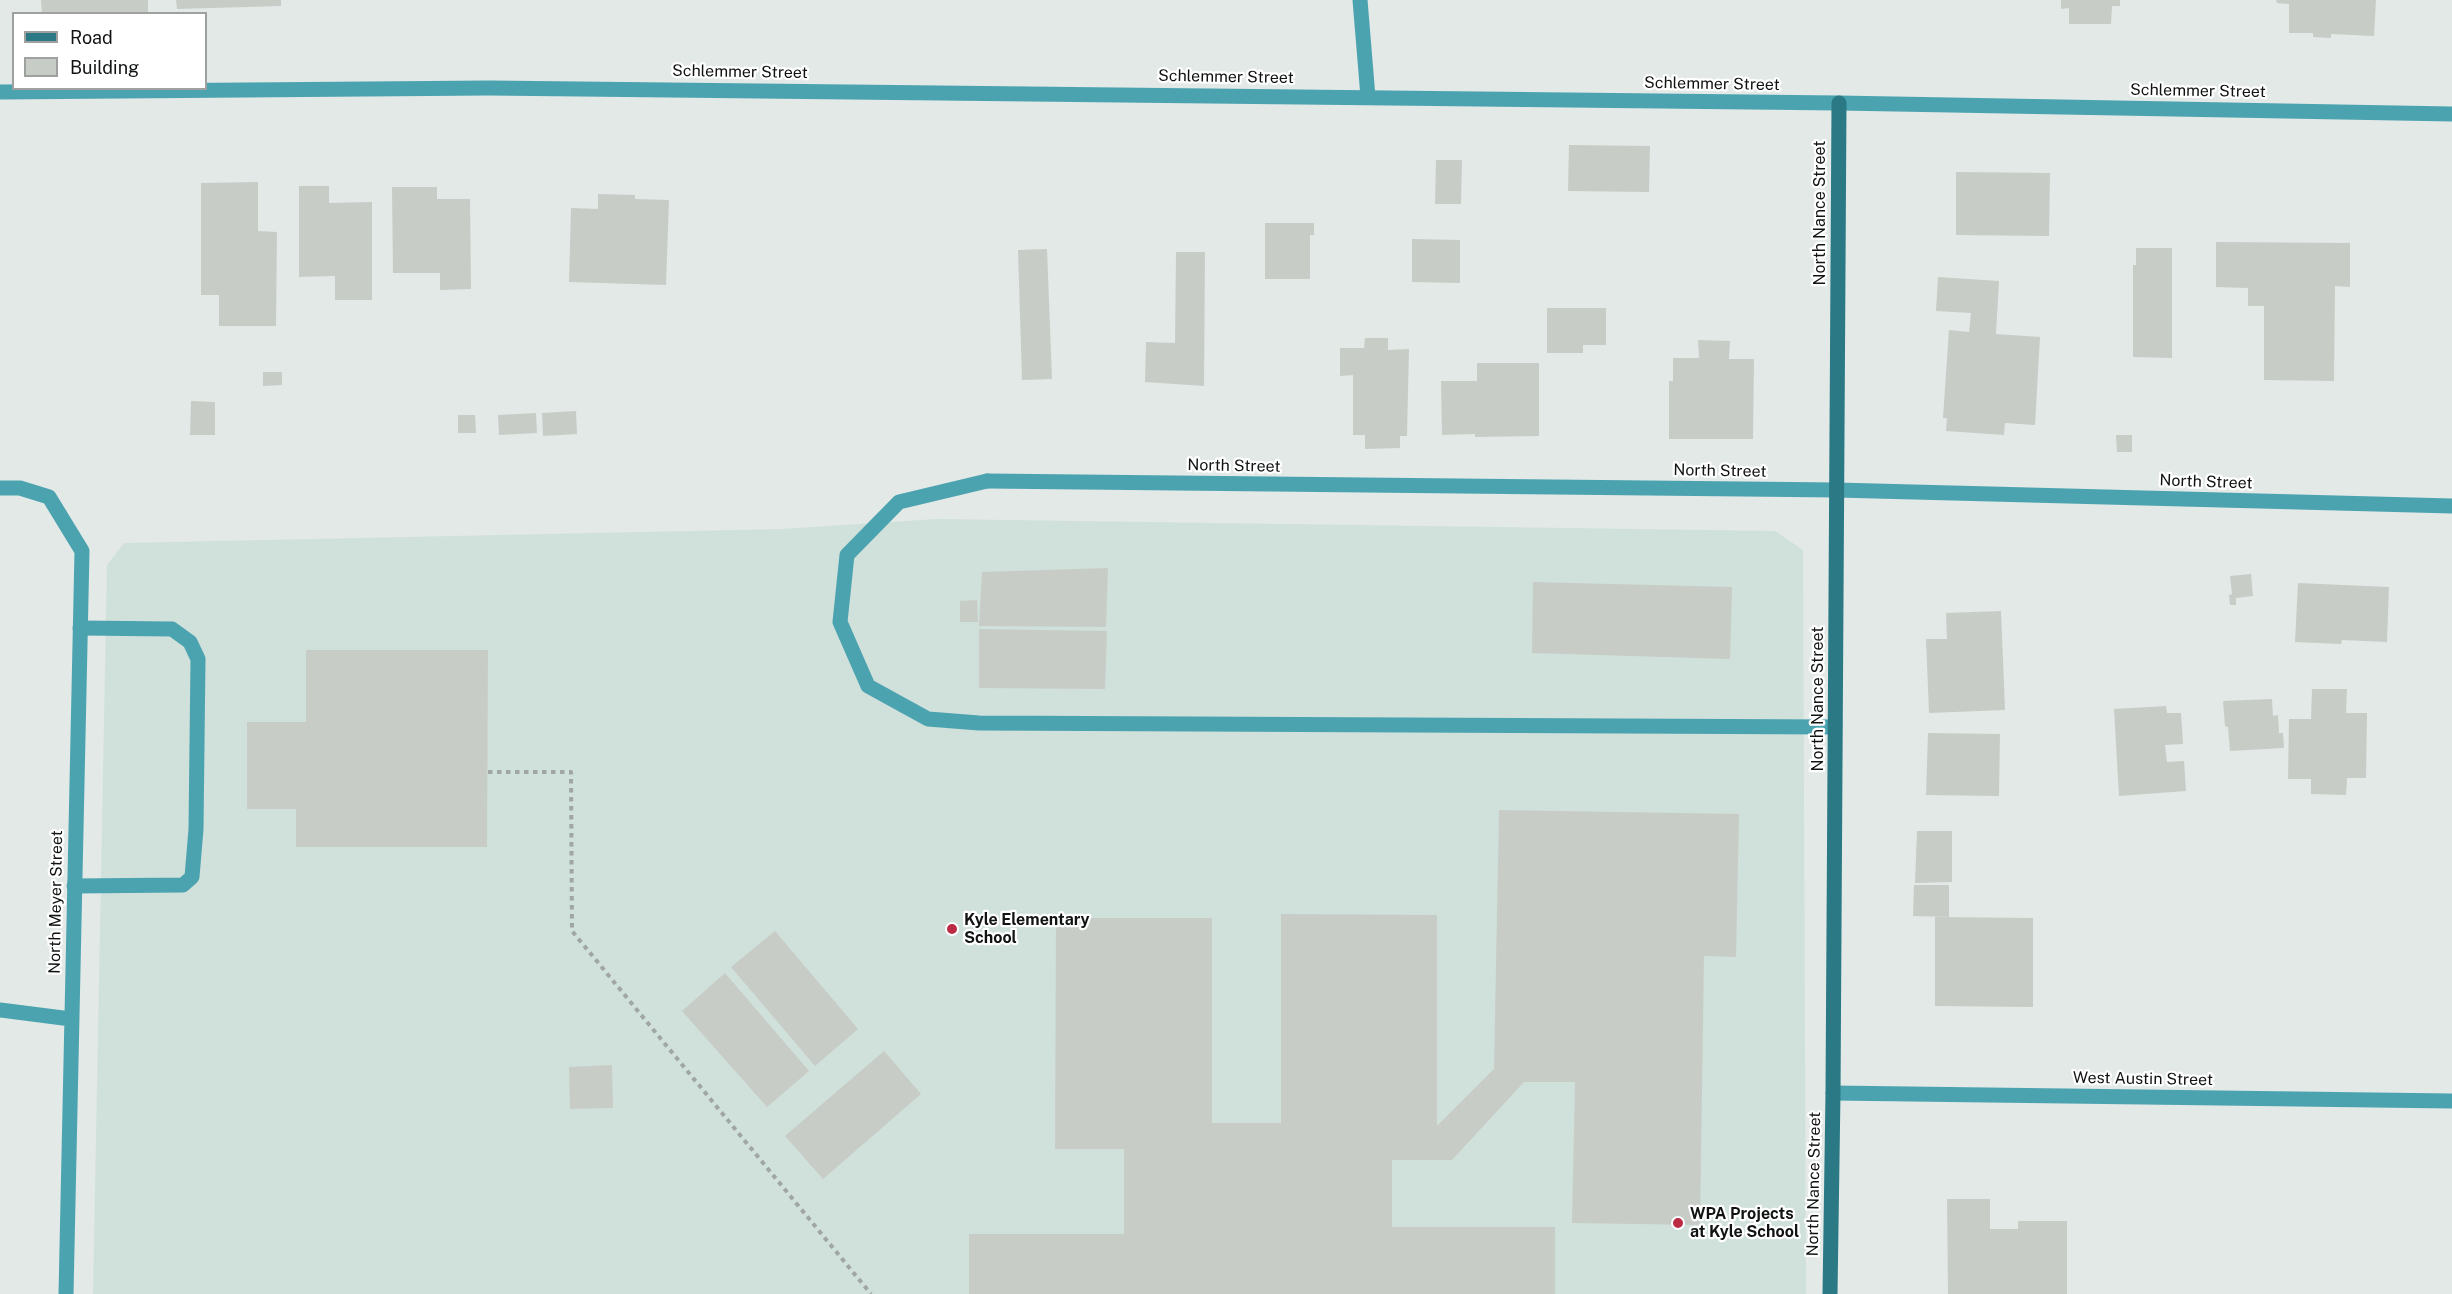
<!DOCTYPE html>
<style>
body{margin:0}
#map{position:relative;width:2452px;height:1294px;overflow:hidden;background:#e2e9e7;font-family:"Public Sans",sans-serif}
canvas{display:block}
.legend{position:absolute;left:12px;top:12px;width:195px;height:78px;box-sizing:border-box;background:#fff;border:2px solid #9fa1a0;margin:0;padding:8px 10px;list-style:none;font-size:18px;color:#101312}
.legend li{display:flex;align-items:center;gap:12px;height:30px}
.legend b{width:30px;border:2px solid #9fa1a0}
</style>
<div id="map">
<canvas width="2452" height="1294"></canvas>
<ul class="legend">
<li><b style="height:8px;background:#2a7985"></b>Road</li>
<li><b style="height:16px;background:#c8ccc7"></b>Building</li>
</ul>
</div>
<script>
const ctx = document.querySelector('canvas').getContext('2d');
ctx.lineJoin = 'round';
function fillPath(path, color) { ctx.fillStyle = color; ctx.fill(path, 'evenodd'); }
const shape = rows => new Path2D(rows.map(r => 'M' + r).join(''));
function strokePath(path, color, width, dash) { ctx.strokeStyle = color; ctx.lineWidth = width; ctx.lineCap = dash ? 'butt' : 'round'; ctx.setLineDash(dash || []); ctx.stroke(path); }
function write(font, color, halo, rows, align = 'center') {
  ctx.font = font + ' "Public Sans",sans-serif'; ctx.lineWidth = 4.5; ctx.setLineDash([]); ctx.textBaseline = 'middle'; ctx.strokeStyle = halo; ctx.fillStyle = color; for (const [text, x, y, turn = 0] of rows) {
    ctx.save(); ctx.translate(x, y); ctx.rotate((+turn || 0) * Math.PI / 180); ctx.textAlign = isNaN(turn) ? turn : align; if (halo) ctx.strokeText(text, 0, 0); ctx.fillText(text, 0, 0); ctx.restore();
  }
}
fillPath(shape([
 [937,519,1775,531,1803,550,1806,1294,93,1294,107,565,124,543,783,529]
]), '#d0e0db');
fillPath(shape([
 [41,0,148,0,148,14,42,14],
 [176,0,281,0,281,6,177,9],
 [2061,0,2120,0,2120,6,2112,6,2111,24,2069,24,2069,8,2061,9],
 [2276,0,2376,0,2374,36,2331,34,2331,38,2313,37,2313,33,2289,33,2289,4,2277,3],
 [1569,145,1650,146,1649,192,1568,191],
 [1436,160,1462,160,1461,204,1435,204],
 [1956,172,2050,173,2049,236,1956,235],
 [258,182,258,231,277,232,276,326,219,326,219,295,201,295,201,183],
 [299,186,329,186,329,203,372,202,372,300,335,300,335,276,299,277],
 [392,187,437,187,437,199,470,199,471,289,440,290,440,273,393,273],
 [598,194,635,195,635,199,669,200,666,285,569,282,571,208,598,209],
 [1265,223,1314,223,1314,235,1310,235,1310,279,1265,279],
 [1412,239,1460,240,1460,283,1412,282],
 [2216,242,2350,243,2350,287,2335,286,2334,381,2264,380,2264,306,2248,306,2248,288,2216,287],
 [2136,248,2172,248,2172,358,2133,357,2133,265,2136,265],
 [1047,249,1052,379,1022,380,1018,250],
 [1176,252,1205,252,1204,386,1145,382,1146,342,1175,343],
 [1938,277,1999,281,1996,334,2040,337,2035,425,2005,423,2004,435,1946,431,1947,418,1943,418,1949,330,1969,332,1971,313,1936,311],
 [1547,308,1606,308,1606,345,1583,345,1583,353,1547,353],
 [1365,338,1388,338,1388,350,1409,349,1407,436,1400,436,1400,448,1365,449,1365,435,1353,435,1353,375,1340,376,1340,348,1364,348],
 [1698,340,1730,341,1729,359,1754,359,1753,439,1669,439,1669,381,1673,381,1673,358,1699,358],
 [1477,363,1539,363,1539,436,1475,437,1475,434,1442,435,1441,381,1477,381],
 [263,372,282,372,282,385,263,386],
 [191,401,215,402,215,435,190,435],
 [576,411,577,434,543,436,542,413],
 [536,413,537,433,499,435,498,415],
 [458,415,475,415,476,433,458,433],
 [2116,435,2132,435,2132,452,2117,452],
 [1108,568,1106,627,979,626,982,572],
 [2251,574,2253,596,2236,598,2236,605,2230,605,2229,595,2232,594,2230,576],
 [1533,582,1732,587,1730,659,1532,653],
 [2298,583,2389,587,2387,642,2342,640,2341,644,2295,642],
 [977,600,978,622,960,622,960,601],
 [2001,611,2005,710,1929,713,1926,639,1947,639,1946,613],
 [979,629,1107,631,1105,689,979,688],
 [306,650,488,650,487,847,296,847,296,809,247,809,247,722,306,722],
 [2312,689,2347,689,2346,713,2367,713,2366,778,2347,778,2346,795,2311,794,2311,779,2288,779,2289,719,2311,719],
 [2272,699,2273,716,2278,715,2279,733,2283,733,2284,748,2230,751,2228,727,2225,726,2223,701],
 [2166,706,2167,713,2181,713,2183,744,2165,745,2167,762,2184,761,2186,791,2119,796,2114,709],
 [1928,733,2000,734,1999,796,1926,795],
 [1499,810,1739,814,1736,957,1704,956,1700,1225,1572,1223,1575,1082,1524,1082,1452,1160,1392,1160,1392,1227,1555,1227,1555,1294,969,1294,969,1234,1124,1234,1124,1149,1055,1149,1056,918,1212,918,1212,1123,1281,1123,1281,914,1437,915,1437,1126,1494,1069],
 [1917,831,1952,831,1952,882,1915,883],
 [1914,885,1949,885,1949,917,1913,916],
 [1935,917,2033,918,2033,1007,1935,1006],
 [775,931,858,1029,815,1066,731,967],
 [725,973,809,1071,767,1107,682,1011],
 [884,1051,921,1094,823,1179,785,1136],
 [612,1065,613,1108,570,1109,569,1067],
 [1947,1199,1990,1199,1990,1229,2018,1229,2018,1221,2067,1221,2067,1294,1948,1294]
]), '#c8ccc7');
strokePath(shape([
 [488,772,571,772,572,931,871,1294]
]), '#a0a6a4', 4, [4.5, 4.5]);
strokePath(shape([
 [1360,0,1368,97],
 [987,481,899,502,847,555,840,622,868,686,928,719,979,723,1835,727],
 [74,886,183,885,192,877,196,829,198,659,190,642,172,629,80,628]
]), '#4ca3b0', 15);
strokePath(shape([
 [0,92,489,88,1839,103,2452,114],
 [987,481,1837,490,2452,506],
 [0,488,20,488,49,497,82,551,66,1294],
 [0,1010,71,1019],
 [1833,1093,2452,1101]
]), '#4ca3b0', 15);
strokePath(shape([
 [1830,1294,1833,1093,1839,103]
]), '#2a7985', 15);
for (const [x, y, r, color] of [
 [952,929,6,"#bc2b44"],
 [1678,1223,6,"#bc2b44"]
]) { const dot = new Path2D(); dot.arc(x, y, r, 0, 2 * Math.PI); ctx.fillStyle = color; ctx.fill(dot); strokePath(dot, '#fff', 2); }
write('16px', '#101312', '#fff', [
 ["Schlemmer Street",740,72,1],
 ["Schlemmer Street",1226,77,1],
 ["Schlemmer Street",1712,84,1],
 ["Schlemmer Street",2198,91,1],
 ["North Nance Street",1820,213,-90],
 ["North Street",1234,466,1],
 ["North Street",1720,471,1],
 ["North Street",2206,482,2],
 ["North Nance Street",1818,699,-90],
 ["North Meyer Street",56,902,-89],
 ["West Austin Street",2143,1079,1],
 ["North Nance Street",1814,1184,-89]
]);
write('bold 16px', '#101312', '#fff', [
 ["Kyle Elementary",964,920],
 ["School",964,938],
 ["WPA Projects",1690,1214],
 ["at Kyle School",1690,1232]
], 'left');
</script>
